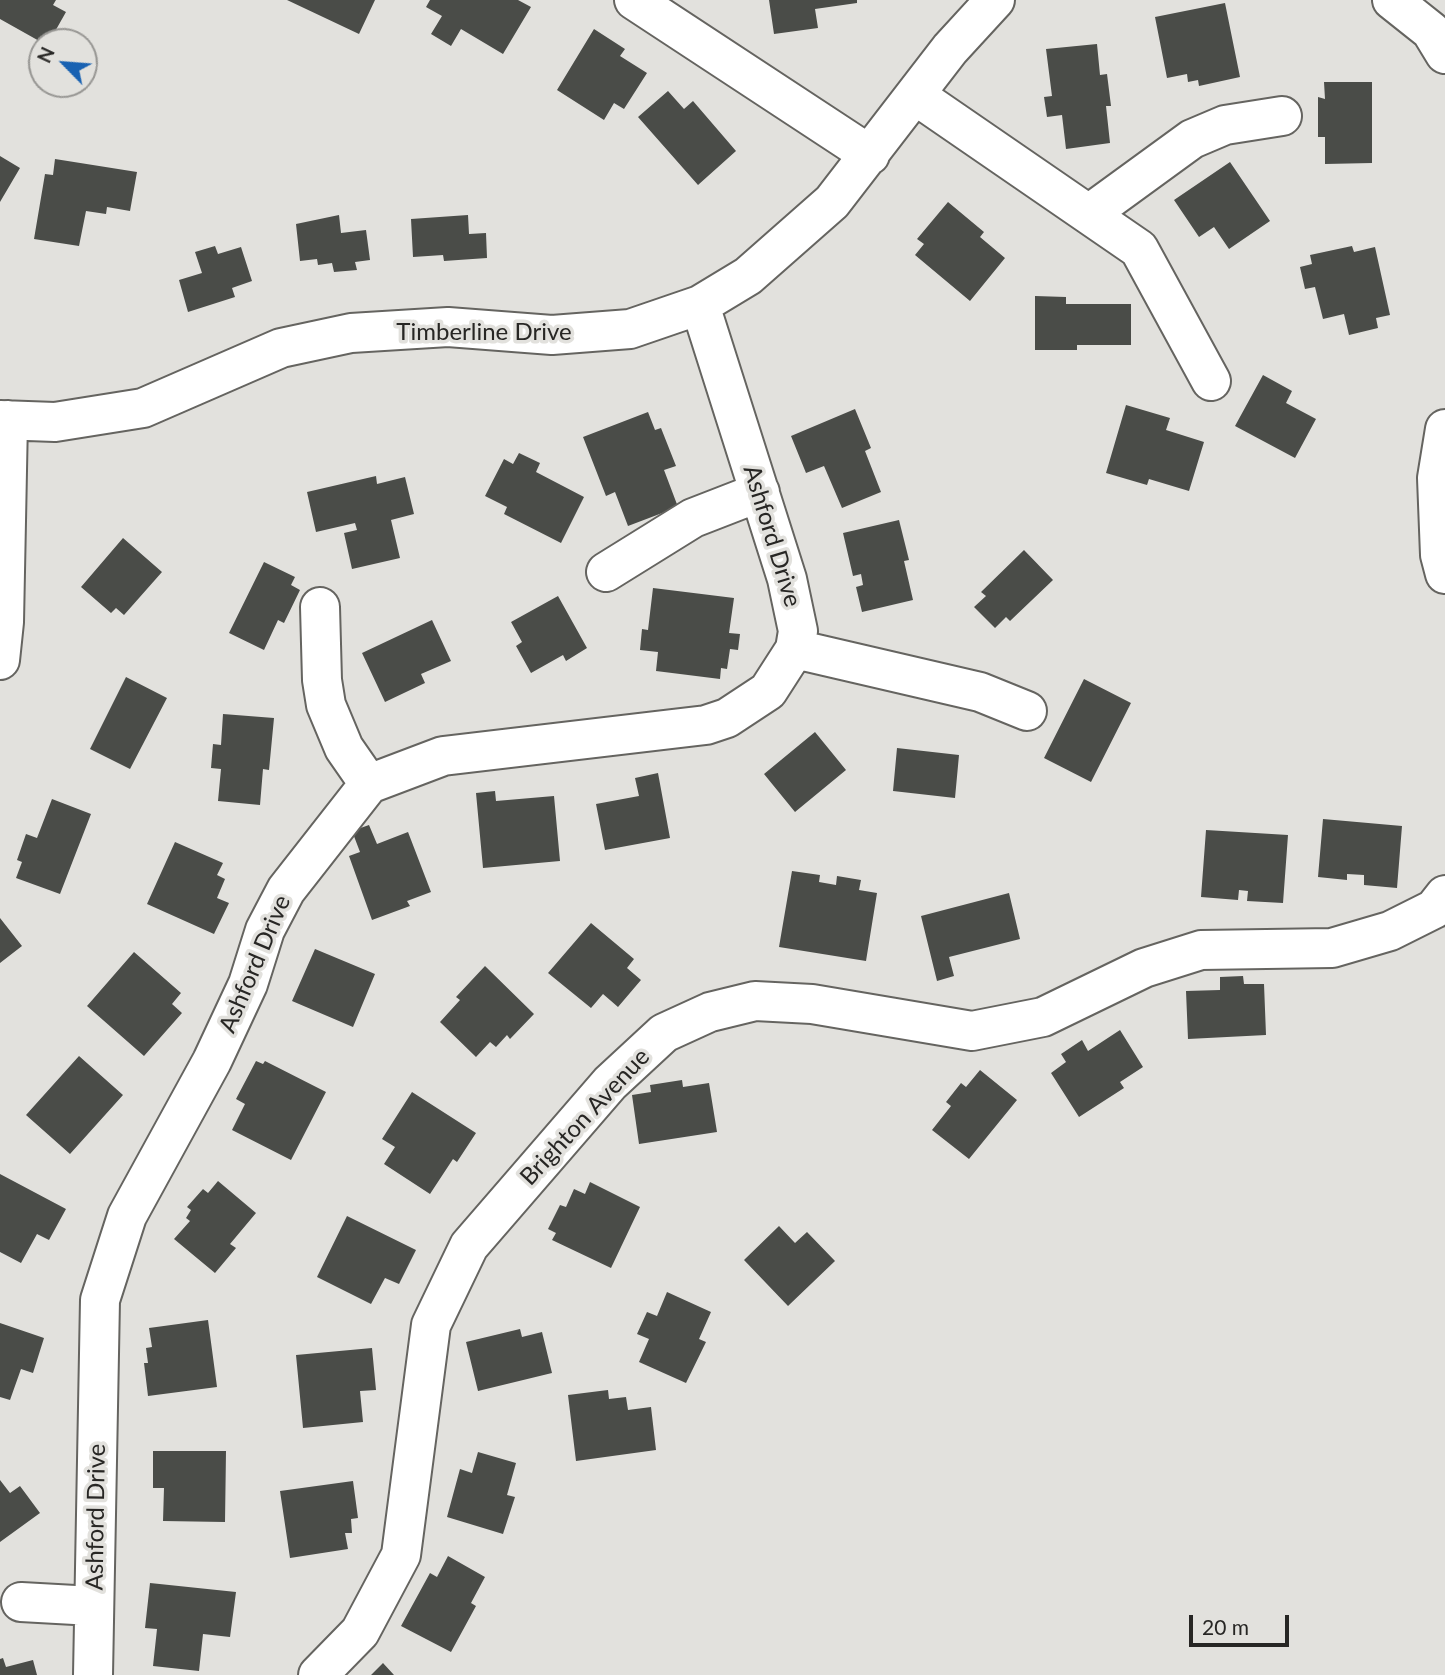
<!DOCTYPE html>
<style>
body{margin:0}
#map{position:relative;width:1445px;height:1675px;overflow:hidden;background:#e2e1dd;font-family:Lato,sans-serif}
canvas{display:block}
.north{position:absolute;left:28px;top:28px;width:70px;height:70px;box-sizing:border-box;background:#e2e1dd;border:2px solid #979693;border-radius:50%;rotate:295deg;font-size:19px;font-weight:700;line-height:28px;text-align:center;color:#272624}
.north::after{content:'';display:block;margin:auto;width:24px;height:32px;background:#1962b2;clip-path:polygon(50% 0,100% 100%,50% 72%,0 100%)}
.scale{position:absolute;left:1189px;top:1615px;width:100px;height:32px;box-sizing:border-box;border:4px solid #272624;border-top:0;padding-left:9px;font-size:21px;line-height:24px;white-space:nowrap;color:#272624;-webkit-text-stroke:5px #e2e1dd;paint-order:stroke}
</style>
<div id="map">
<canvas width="1445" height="1675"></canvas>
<div class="north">N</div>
<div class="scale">20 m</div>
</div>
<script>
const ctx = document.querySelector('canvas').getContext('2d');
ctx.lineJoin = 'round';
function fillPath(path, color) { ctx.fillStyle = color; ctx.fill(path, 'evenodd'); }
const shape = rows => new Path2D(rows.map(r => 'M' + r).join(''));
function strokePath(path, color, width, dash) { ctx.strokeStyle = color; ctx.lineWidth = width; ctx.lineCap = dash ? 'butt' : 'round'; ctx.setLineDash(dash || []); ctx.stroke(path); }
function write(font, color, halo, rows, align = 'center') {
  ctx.font = font + ' Lato,sans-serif'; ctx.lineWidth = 7; ctx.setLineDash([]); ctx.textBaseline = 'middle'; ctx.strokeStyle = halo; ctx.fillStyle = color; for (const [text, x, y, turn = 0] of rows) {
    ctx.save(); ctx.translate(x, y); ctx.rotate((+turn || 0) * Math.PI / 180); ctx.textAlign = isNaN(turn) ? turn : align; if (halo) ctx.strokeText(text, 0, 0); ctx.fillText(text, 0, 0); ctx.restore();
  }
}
fillPath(shape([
 [0,0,56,0,53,5,66,12,49,42,41,42,0,19],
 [287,0,375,0,359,34],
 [430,0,518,0,531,7,503,54,461,29,451,46,431,34,442,16,426,7],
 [769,0,857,0,857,3,815,9,818,28,774,34],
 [1225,3,1240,77,1199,86,1198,80,1188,82,1187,74,1167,78,1155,17],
 [594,29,625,49,620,56,647,73,624,109,614,103,604,120,557,90],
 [1097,44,1100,75,1107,74,1111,106,1106,106,1110,143,1066,149,1062,115,1047,117,1044,97,1052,96,1046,49],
 [1324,82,1372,82,1372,163,1325,164,1325,137,1318,137,1318,97,1325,99],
 [668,91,684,109,693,101,736,151,698,185,638,117],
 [0,156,20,168,0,202],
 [55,159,137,172,130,211,107,207,106,214,86,211,79,246,34,239,45,174,53,175],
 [1230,162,1270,221,1229,249,1214,227,1199,237,1174,200],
 [948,202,984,232,980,237,1005,258,970,301,915,255,924,244,917,239],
 [339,215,341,233,366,230,370,260,355,262,357,270,334,272,332,263,318,265,317,259,300,261,296,224],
 [468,215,469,234,486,233,487,258,444,261,443,255,413,257,411,219],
 [215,246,218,254,241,247,252,281,232,288,235,297,188,312,179,280,202,273,195,252],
 [1352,246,1354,252,1375,247,1390,315,1376,318,1378,328,1349,335,1344,314,1323,319,1315,287,1305,289,1300,267,1312,264,1310,255],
 [1035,296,1066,297,1066,304,1131,304,1131,345,1077,345,1077,350,1035,350],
 [1263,375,1292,391,1286,403,1316,419,1295,458,1235,426],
 [1126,405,1170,418,1166,430,1204,442,1189,491,1149,479,1147,485,1106,473],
 [855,409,871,448,865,451,881,492,842,508,824,466,806,473,791,436],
 [648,412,655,430,661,428,676,466,664,470,678,507,628,526,615,492,606,496,583,437],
 [519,453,540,463,536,472,584,497,561,543,504,514,507,507,485,496,504,459,513,464],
 [376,476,377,484,405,477,414,514,391,520,400,558,352,569,344,533,357,530,355,523,316,532,307,492],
 [899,520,909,560,904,561,913,600,862,612,856,587,863,585,861,574,853,576,843,533],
 [123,538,162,572,124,615,116,608,111,613,81,587],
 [1024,550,1053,580,1010,621,1006,617,995,628,974,607,986,596,981,592],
 [264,562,295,577,291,585,300,590,284,623,278,620,264,650,229,633],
 [653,588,734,598,729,633,740,634,738,650,730,649,727,669,721,668,720,679,656,671,658,652,640,650,642,629,648,630],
 [558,596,587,648,566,661,563,655,531,673,516,646,522,642,511,622],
 [432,620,451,661,421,674,425,683,385,702,362,653],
 [126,677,167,698,130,769,90,749],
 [1084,679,1131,703,1091,782,1044,758],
 [223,714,274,718,269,770,263,769,260,805,218,801,221,769,211,768,213,744,221,745],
 [815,732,846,770,795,812,764,774],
 [897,748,959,755,955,798,893,791],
 [658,773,670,838,605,850,596,804,639,796,635,778],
 [495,791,496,801,554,796,560,861,483,868,476,793],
 [52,799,91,814,60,894,16,878,22,862,17,860,26,834,37,838],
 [1323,819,1402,826,1397,888,1364,885,1364,875,1347,874,1347,880,1318,877],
 [369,825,377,844,408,832,431,892,407,901,410,906,372,920,349,856,360,852,352,831],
 [1206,830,1288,835,1283,903,1247,901,1248,891,1239,890,1238,900,1201,897],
 [175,842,223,863,217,875,225,879,217,898,229,903,214,934,147,904],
 [792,871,820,875,819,882,836,885,837,876,861,880,859,890,877,893,866,961,779,947],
 [1009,893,1020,939,949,957,954,976,937,981,921,916],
 [0,918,22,946,0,963],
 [591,923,634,959,627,968,641,980,618,1007,603,994,591,1008,548,973],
 [315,949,375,974,353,1027,292,1001],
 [134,952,181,993,172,1004,182,1013,144,1056,87,1006],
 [485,966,534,1014,510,1039,507,1035,496,1047,490,1042,476,1057,440,1022,460,1000,456,997],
 [1243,976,1244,984,1264,984,1266,1035,1188,1039,1186,991,1220,990,1220,977],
 [1120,1030,1143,1067,1120,1082,1124,1088,1079,1117,1051,1073,1066,1062,1061,1054,1082,1040,1088,1051],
 [79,1056,123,1095,70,1154,26,1115],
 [256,1061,263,1064,265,1061,326,1092,291,1160,232,1130,245,1104,236,1099],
 [980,1070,1017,1100,969,1159,932,1130,951,1106,946,1102,961,1083,966,1087],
 [682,1080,683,1087,709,1083,717,1132,639,1144,632,1095,651,1092,650,1085],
 [412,1092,476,1133,457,1162,453,1159,430,1194,384,1164,395,1147,382,1139],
 [0,1174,66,1209,49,1240,37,1234,21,1263,0,1252],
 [218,1181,256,1213,230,1244,236,1248,215,1273,174,1239,190,1221,186,1218,191,1210,187,1207,203,1189,208,1193],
 [590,1182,640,1207,611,1268,552,1240,556,1233,548,1229,560,1205,566,1207,574,1189,585,1194],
 [347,1216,416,1250,399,1284,385,1278,371,1304,317,1277],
 [779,1226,795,1243,807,1232,835,1261,788,1306,744,1260],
 [667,1292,711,1312,699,1339,706,1342,686,1383,639,1362,649,1339,637,1334,647,1312,657,1316],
 [208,1320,217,1387,148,1396,144,1363,148,1363,146,1348,152,1347,149,1328],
 [0,1323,44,1338,33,1373,21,1369,10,1400,0,1397],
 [520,1329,522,1337,542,1332,552,1373,478,1391,466,1342],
 [372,1348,376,1390,360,1391,363,1422,303,1428,296,1355],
 [608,1390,609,1399,626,1397,628,1410,651,1407,656,1450,576,1461,568,1395],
 [153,1451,226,1451,225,1522,163,1521,164,1488,153,1488],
 [478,1452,516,1463,507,1495,515,1497,503,1534,447,1517,460,1469,472,1473],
 [0,1480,10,1493,20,1486,40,1513,0,1542],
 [353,1481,358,1518,351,1519,352,1533,345,1533,348,1549,290,1558,280,1491],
 [448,1556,485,1577,471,1603,476,1606,451,1652,401,1626,430,1573,437,1577],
 [150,1583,236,1592,230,1637,203,1634,199,1671,153,1666,157,1629,145,1628],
 [3,1658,6,1667,33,1660,37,1675,0,1675,0,1659],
 [383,1663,394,1675,371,1675]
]), '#4a4c48');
const minor = shape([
 [634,0,870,155],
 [1392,0,1431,31,1445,54],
 [915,95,1139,249,1211,381],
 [1089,214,1192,139,1225,125,1282,116],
 [0,420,55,422,143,408,281,348,351,333,448,327,552,335,630,329,700,305,748,276,832,202,950,49,995,0],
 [1445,429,1437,478,1440,555,1445,574],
 [606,572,693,518,760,492],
 [320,607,322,680,326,705,344,748,369,784],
 [795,649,980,692,1027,711],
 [0,660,4,622,8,420],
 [21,1602,93,1606],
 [93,1675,100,1300,127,1216,212,1061,248,984,265,930,286,890,369,784,443,756,706,725,727,718,768,691,795,649,798,631,787,579,700,305],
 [318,1675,360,1632,401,1555,431,1325,469,1246,610,1083,664,1033,710,1012,755,1001,812,1004,972,1031,1043,1017,1144,968,1201,950,1332,948,1390,931,1434,909,1445,895]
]);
strokePath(minor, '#656460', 42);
strokePath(minor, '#fff', 38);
write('24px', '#272624', '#e2e1dd', [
 ["Timberline Drive",484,332],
 ["Ashford Drive",772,536,73],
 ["Ashford Drive",255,964,-67],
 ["Brighton Avenue",585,1117,-47],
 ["Ashford Drive",96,1517,-89]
]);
</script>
